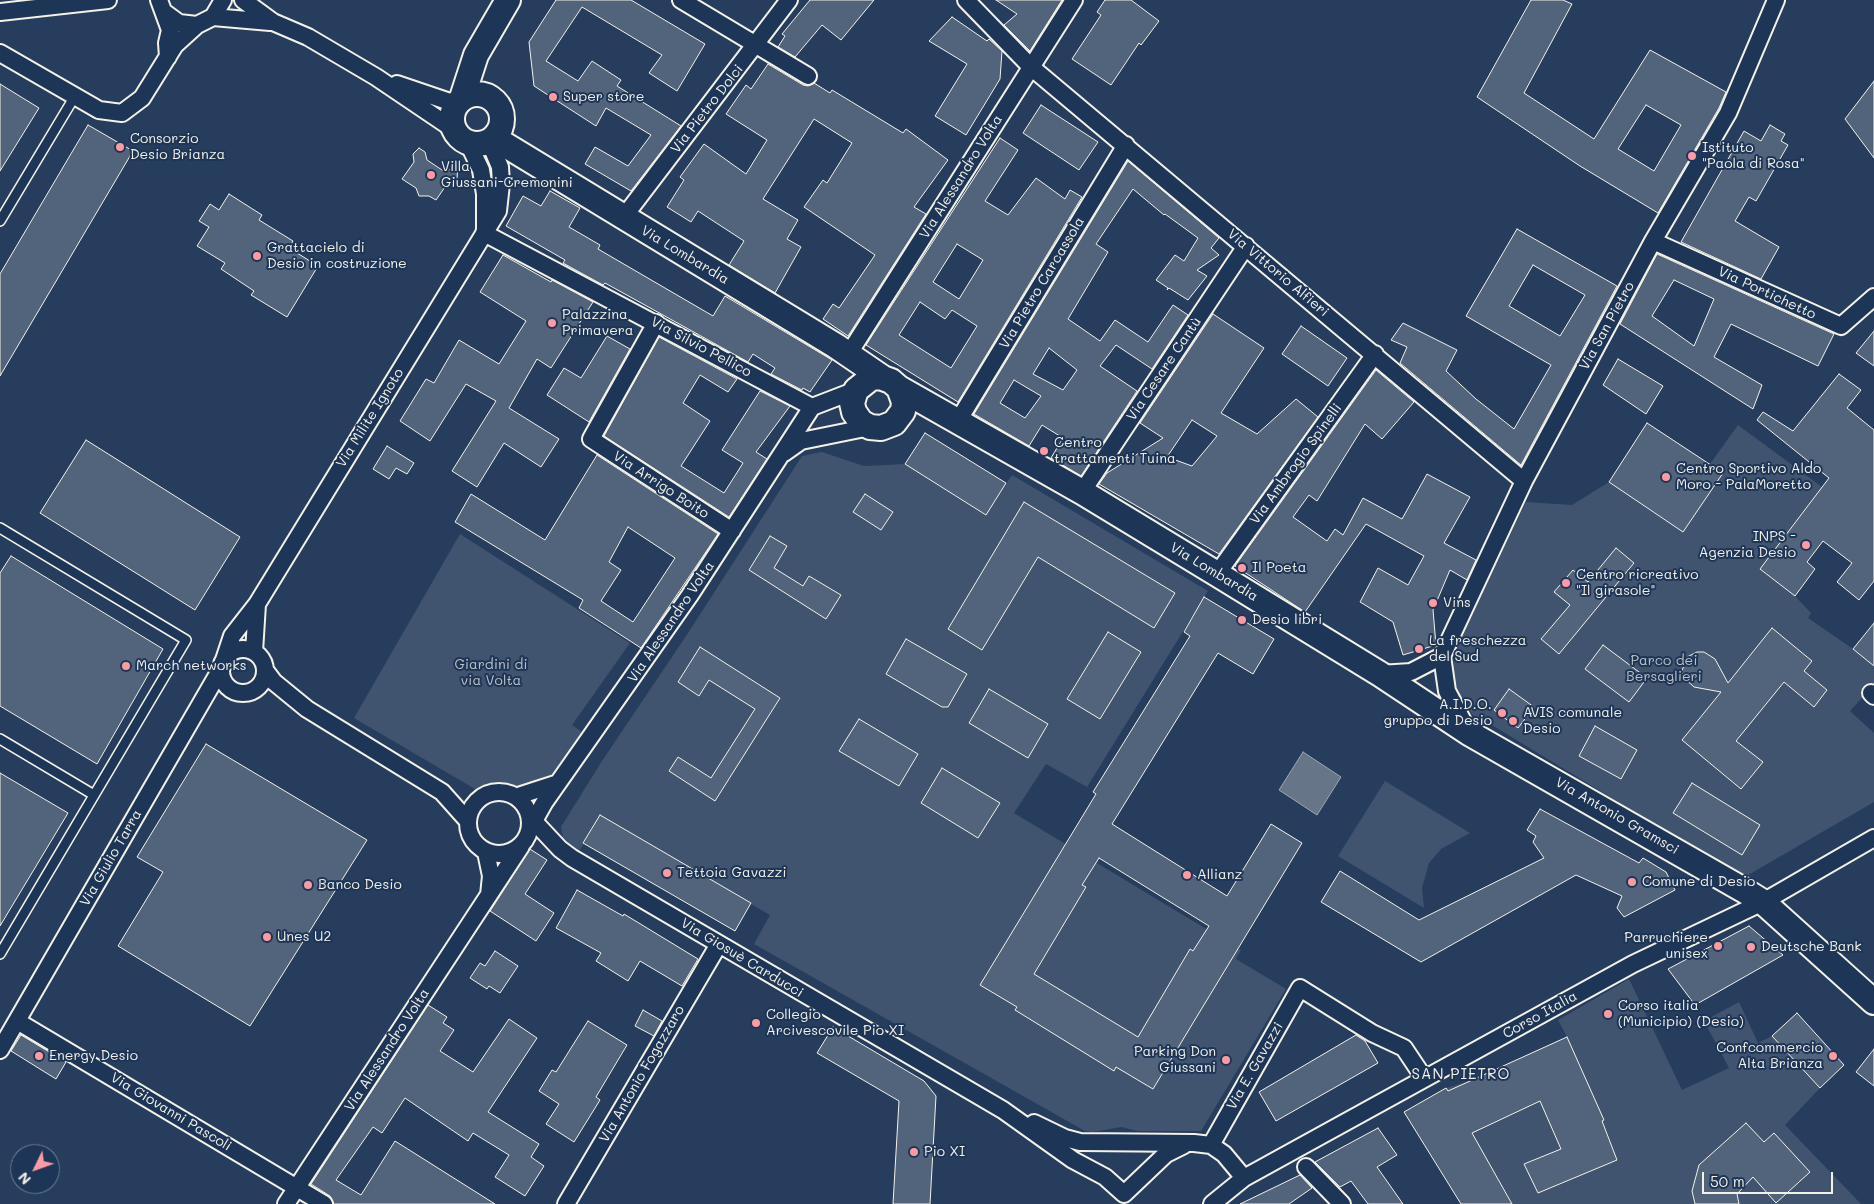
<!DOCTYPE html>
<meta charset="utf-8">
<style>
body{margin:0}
#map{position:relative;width:1874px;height:1204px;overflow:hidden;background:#263d5d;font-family:Mali,sans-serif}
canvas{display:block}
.north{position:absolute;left:10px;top:1144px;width:50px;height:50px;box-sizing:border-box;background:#1d3557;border:1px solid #738091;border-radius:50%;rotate:228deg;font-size:14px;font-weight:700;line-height:20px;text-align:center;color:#f4f1e8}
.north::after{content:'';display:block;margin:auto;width:18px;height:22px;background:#ff9aa2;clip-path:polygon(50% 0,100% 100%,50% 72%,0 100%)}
.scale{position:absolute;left:1702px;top:1172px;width:131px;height:22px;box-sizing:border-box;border:2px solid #f4f1e8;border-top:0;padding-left:6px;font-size:15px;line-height:18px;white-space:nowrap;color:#f4f1e8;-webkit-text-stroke:4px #1d3557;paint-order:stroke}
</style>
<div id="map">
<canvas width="1874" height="1204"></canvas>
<div class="north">N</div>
<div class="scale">50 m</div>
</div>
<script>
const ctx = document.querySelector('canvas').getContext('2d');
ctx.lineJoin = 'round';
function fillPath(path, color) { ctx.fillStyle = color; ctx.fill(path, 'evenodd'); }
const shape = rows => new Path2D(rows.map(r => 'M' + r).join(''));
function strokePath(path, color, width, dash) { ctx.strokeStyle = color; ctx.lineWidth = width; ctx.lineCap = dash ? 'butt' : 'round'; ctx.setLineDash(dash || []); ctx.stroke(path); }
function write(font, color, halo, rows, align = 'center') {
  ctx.font = font + ' Mali,sans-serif'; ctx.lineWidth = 4; ctx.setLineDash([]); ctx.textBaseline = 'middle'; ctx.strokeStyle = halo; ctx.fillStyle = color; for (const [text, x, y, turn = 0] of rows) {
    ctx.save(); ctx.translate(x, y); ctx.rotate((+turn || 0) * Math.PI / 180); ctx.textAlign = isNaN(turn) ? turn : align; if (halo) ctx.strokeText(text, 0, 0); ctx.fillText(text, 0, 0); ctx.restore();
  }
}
fillPath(shape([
 [1738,425,1822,487,1760,569,1795,596,1811,613,1808,618,1853,649,1874,666,1874,685,1850,711,1874,733,1874,802,1743,878,1487,722,1478,721,1464,704,1455,684,1453,668,1455,649,1526,502,1572,505,1609,482,1683,532,1723,473,1710,464],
 [822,452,864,466,905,464,985,515,1012,475,1208,591,1087,787,1046,764,1014,813,1241,950,1236,959,1286,989,1201,1131,1138,1131,1121,1127,1093,1132,1085,1131,754,944,770,915,600,816,578,853,563,837,561,827,602,761,688,633,802,456],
 [460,534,630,643,572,725,582,732,552,774,515,788,495,784,475,789,354,718],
 [1385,781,1470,833,1441,849,1429,863,1422,888,1424,908,1338,856],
 [1629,979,1682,1090,1729,1068,1704,1021,1739,1002,1758,1043,1772,1036,1820,1088,1785,1125,1861,1204,1512,1204,1446,1088,1467,1082,1567,1037,1558,1020]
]), '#40546f');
const water = shape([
 [1303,752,1341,777,1317,815,1279,790,1303,752]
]);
fillPath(water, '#677588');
strokePath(water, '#9fa7ae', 1);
const building = shape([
 [556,0,631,0,705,44,677,91,649,73,662,55,582,7,546,61,578,81,592,61,621,80,617,86,681,126,631,191,585,164,595,147,628,166,651,135,606,108,596,126,534,86,529,42,556,0],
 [810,0,874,0,841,40,822,25,795,57,778,47,785,36,782,34,810,0],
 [996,0,1062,0,1030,51,1004,25,1017,14,996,0],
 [1105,0,1131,0,1159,21,1141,45,1139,43,1111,85,1072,59,1101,15,1097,12,1105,0],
 [1531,0,1563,0,1572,4,1524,93,1594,139,1650,50,1726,92,1719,108,1658,213,1580,166,1477,97,1531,0],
 [1646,105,1681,125,1654,171,1618,149,1646,105],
 [952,17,987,41,989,39,1002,51,1000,79,966,135,935,116,967,64,929,41,952,17],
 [768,64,803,85,808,86,814,83,830,93,832,90,903,133,906,129,948,160,914,207,926,214,848,336,823,319,833,304,839,308,875,255,804,207,823,180,827,183,852,143,814,119,763,199,798,220,787,239,801,247,775,293,729,265,744,241,698,211,691,222,667,207,684,180,680,177,704,144,746,174,767,140,726,114,746,85,751,89,768,64],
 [1874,81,1874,158,1845,119,1874,81],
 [0,84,39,108,0,171,0,84],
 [1041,105,1098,142,1079,170,1023,133,1041,105],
 [88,125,133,151,0,376,0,274,88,125],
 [1770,125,1785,134,1781,141,1788,145,1756,201,1749,197,1735,221,1779,247,1761,279,1681,242,1744,131,1761,141,1770,125],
 [1000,138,1018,150,985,201,1008,215,1036,178,1065,199,1070,190,1082,197,958,402,866,345,1000,138],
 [957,244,983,260,959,299,933,282,957,244],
 [920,302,945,319,952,310,977,326,951,368,899,335,920,302],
 [419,148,425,152,427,160,445,172,458,165,457,179,447,184,436,200,429,196,419,196,416,188,402,179,414,162,413,154,419,148],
 [1128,161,1219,238,1211,248,1219,255,1197,270,1207,276,1188,300,1169,288,1167,290,1168,288,1156,280,1175,255,1184,261,1198,238,1165,214,1164,215,1133,189,1096,244,1108,252,1068,319,1100,341,1115,320,1148,342,1173,305,1188,315,1152,369,1116,345,1100,366,1137,391,1081,476,1051,458,1063,438,1042,425,1029,446,974,414,1128,161],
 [1049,348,1077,370,1063,390,1033,374,1049,348],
 [1014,380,1041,396,1025,418,1000,403,1014,380],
 [550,191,580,208,569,227,600,245,598,249,713,316,725,296,832,360,810,392,803,388,802,390,771,374,775,368,753,354,748,362,605,283,603,285,563,263,565,260,506,226,523,196,541,206,550,191],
 [229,194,262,215,259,220,293,241,289,248,318,266,287,317,251,295,254,291,221,269,225,263,197,246,209,227,199,221,210,204,219,210,229,194],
 [1517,229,1617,286,1521,465,1400,363,1407,347,1391,340,1403,323,1457,350,1446,371,1476,399,1514,429,1551,365,1466,316,1517,229],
 [1533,265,1585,295,1560,336,1509,306,1533,265],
 [1657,254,1834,334,1818,366,1731,324,1714,357,1762,385,1753,409,1620,324,1657,254],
 [1674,280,1714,299,1694,346,1652,316,1674,280],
 [503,255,551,282,552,280,593,302,551,368,537,359,509,408,559,439,541,467,504,443,477,487,452,471,496,401,466,384,430,441,400,421,426,379,434,383,459,340,499,364,526,321,480,292,503,255],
 [1213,314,1264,348,1221,413,1257,434,1296,399,1318,417,1219,554,1099,484,1107,473,1163,438,1140,423,1213,314],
 [1192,420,1217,436,1192,466,1167,457,1192,420],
 [1301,326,1347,358,1328,386,1282,354,1301,326],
 [1874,331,1874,366,1856,353,1874,331],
 [607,336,630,349,589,422,547,395,564,368,581,378,607,336],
 [659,337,737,379,728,392,700,375,683,403,710,421,681,466,724,493,743,463,722,450,760,391,790,406,756,452,767,459,729,517,604,436,659,337],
 [1618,359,1663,386,1646,414,1603,385,1618,359],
 [1376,370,1414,402,1382,439,1365,424,1317,501,1309,495,1293,517,1327,541,1335,529,1343,535,1363,498,1402,519,1427,474,1470,497,1444,543,1476,560,1467,580,1450,570,1433,610,1436,645,1403,655,1393,622,1360,602,1378,568,1408,585,1424,556,1366,524,1305,612,1235,566,1376,370],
 [1839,374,1861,390,1847,408,1874,430,1874,581,1859,600,1837,582,1852,563,1823,541,1807,562,1815,569,1795,596,1760,569,1829,478,1757,420,1763,412,1793,431,1839,374],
 [1647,423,1723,473,1683,532,1609,482,1647,423],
 [925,433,1006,483,986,515,905,464,925,433],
 [86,440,240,537,195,610,40,513,86,440],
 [387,446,414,463,407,474,396,468,389,479,373,469,387,446],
 [597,455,718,534,641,648,579,608,583,600,455,522,471,494,545,540,597,455],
 [628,527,675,558,633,622,601,601,621,570,609,562,628,527],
 [865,494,893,512,881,530,853,512,865,494],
 [1024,502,1175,593,1154,628,1038,557,982,650,948,629,1024,502],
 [770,536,787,546,774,568,803,586,809,576,841,595,826,619,749,570,770,536],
 [1616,548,1634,563,1559,654,1541,639,1570,605,1554,592,1573,570,1588,582,1616,548],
 [11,556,163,649,97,764,0,706,0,573,11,556],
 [1204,597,1274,639,1253,674,1218,653,1112,824,1227,896,1271,824,1302,843,1153,1089,1116,1067,1114,1071,1015,1010,1017,1007,980,985,1096,794,1093,792,1190,636,1184,632,1204,597],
 [1099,858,1209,926,1193,951,1190,949,1138,1037,1034,974,1086,887,1082,885,1099,858],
 [1874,623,1874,666,1853,649,1874,623],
 [1772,628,1812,661,1804,671,1827,690,1814,707,1784,682,1736,741,1763,762,1741,789,1682,740,1721,692,1694,687,1683,677,1682,671,1687,657,1697,652,1704,652,1715,659,1728,683,1772,628],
 [1108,632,1141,652,1100,719,1067,699,1108,632],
 [906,639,967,674,948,707,942,707,886,674,906,639],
 [1603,645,1647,678,1629,702,1585,669,1603,645],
 [700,647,780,698,715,801,669,771,678,757,711,778,755,709,709,680,699,696,678,682,700,647],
 [989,689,1048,724,1028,758,969,723,989,689],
 [1509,689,1534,707,1518,728,1494,710,1509,689],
 [859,719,918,754,899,786,839,751,859,719],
 [1595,726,1637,750,1621,779,1579,756,1595,726],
 [206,744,367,840,250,1026,118,946,163,872,137,857,206,744],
 [942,768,1000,803,978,838,921,803,942,768],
 [0,773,68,813,0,926,0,773],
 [1692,783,1760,825,1742,855,1673,813,1692,783],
 [1540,809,1639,863,1643,858,1666,872,1675,890,1624,917,1617,908,1622,896,1576,875,1421,962,1321,902,1340,871,1419,920,1544,858,1533,842,1536,836,1527,830,1540,809],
 [600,815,751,903,735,931,583,843,600,815],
 [530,849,547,860,525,894,554,913,536,941,490,911,530,849],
 [577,890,623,916,624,914,698,959,682,986,640,961,628,981,596,961,601,953,556,928,577,890],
 [1749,926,1783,955,1695,1005,1668,969,1749,926],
 [495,951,518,966,500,993,489,986,487,989,470,978,480,963,485,966,495,951],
 [428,1005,447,1017,443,1023,454,1030,440,1051,473,1072,509,1019,537,1038,488,1112,539,1144,531,1157,544,1166,525,1196,495,1177,509,1155,473,1133,468,1141,405,1098,382,1133,373,1127,336,1180,361,1195,395,1141,495,1204,334,1204,330,1196,311,1184,428,1005],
 [643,1010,662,1021,654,1036,635,1026,643,1010],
 [1797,1013,1844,1065,1820,1088,1772,1036,1797,1013],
 [588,1021,627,1045,596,1097,600,1100,574,1142,546,1124,559,1104,539,1091,552,1070,556,1072,588,1021],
 [833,1027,924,1081,936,1096,930,1204,893,1204,899,1101,817,1053,833,1027],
 [21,1035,66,1062,56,1079,11,1051,21,1035],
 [1356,1035,1365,1041,1378,1063,1276,1121,1259,1092,1356,1035],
 [1567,1037,1604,1120,1602,1121,1617,1160,1538,1193,1524,1164,1561,1149,1540,1101,1472,1133,1512,1204,1461,1204,1404,1112,1446,1088,1448,1091,1567,1037],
 [1874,1049,1874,1086,1856,1072,1874,1049],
 [1746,1123,1764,1142,1774,1133,1810,1172,1776,1203,1753,1177,1737,1194,1739,1204,1695,1204,1692,1191,1699,1165,1746,1123],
 [1378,1128,1397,1155,1377,1167,1403,1204,1368,1204,1351,1181,1340,1187,1315,1162,1378,1128],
 [1300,1175,1312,1188,1289,1204,1240,1204,1300,1175]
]);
fillPath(building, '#52647b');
strokePath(building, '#f4f1e8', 1);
const lane = shape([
 [0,221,75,96],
 [0,528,186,640,0,954],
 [0,739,94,795]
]);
const street = shape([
 [159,0,170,30,167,43,168,57],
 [243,0,273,22,308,37,376,77,453,129],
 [681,0,808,76],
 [966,0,1031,67,1524,481],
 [0,12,108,0],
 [164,12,179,23,197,25,213,17,223,0],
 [213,17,270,22],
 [0,53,99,110,122,113,142,98,175,45,197,25],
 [397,84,456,104],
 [468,143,481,170,485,194,485,231],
 [623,218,789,0],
 [484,233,812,407],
 [1653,241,1841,326,1874,297],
 [656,323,591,439,732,531],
 [848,355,1074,0],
 [958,421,1126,145],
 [784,453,801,441,870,427],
 [1082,492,1246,246],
 [1217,574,1375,354],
 '221 671a22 22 0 1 1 44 0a22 22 0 1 1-44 0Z',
 [254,652,257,604],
 [224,660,232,636,257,604,498,211,501,184,500,167,489,141],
 [265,670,274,682,307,709,442,792,467,820],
 [1380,674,1411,672,1442,656],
 [1871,693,1874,696],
 [1467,729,1447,691,1442,656,1524,481,1653,241,1728,113,1776,0],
 '468 823a31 31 0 1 1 62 0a31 31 0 1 1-62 0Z',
 [518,796,558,783],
 [530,817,560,849,572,858,1003,1110,1073,1160,1105,1177,1124,1194],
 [530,828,544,803,690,595,812,407,856,390],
 [486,852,491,876,489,895],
 [17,1021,324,1204],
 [0,1050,222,667],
 [1034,1123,1065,1138,1080,1142,1194,1143,1211,1145,1224,1154,1244,1178],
 [1211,1145,1300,988,1372,1033,1404,1048,1424,1078],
 [1306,1167,1342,1204],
 [1124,1194,1166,1154,1184,1145],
 [286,1204,521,846],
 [566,1204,719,944],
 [1212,1204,1244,1178,1293,1151,1633,964,1763,902,1874,838]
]);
const secondary = shape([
 '452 119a25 25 0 1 1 50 0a25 25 0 1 1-50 0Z',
 [462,98,476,55,508,0],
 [494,138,836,346,883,378],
 [899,388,904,402,903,411,894,423,881,428,870,427,861,422,854,412,852,403,856,390,871,378,880,377,891,381,899,388,1082,492,1217,574,1380,674,1469,733,1747,892,1763,902,1874,1002]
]);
strokePath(lane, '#f4f1e8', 12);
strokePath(street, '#f4f1e8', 20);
strokePath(secondary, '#f4f1e8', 28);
strokePath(lane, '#1d3557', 9);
strokePath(street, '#1d3557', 16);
strokePath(secondary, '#1d3557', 24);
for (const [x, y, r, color] of [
 [553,97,5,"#ff9aa2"],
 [120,147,5,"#ff9aa2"],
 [1692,156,5,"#ff9aa2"],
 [431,175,5,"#ff9aa2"],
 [257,256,5,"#ff9aa2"],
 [552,323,5,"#ff9aa2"],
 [1044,451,5,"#ff9aa2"],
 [1666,477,5,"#ff9aa2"],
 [1806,545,5,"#ff9aa2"],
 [1242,568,5,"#ff9aa2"],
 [1566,583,5,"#ff9aa2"],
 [1433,603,5,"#ff9aa2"],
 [1242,620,5,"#ff9aa2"],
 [1419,649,5,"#ff9aa2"],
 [126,666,5,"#ff9aa2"],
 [1502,713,5,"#ff9aa2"],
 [1513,721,5,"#ff9aa2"],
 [667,873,5,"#ff9aa2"],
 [1187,875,5,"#ff9aa2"],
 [1632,882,5,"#ff9aa2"],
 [308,885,5,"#ff9aa2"],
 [267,937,5,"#ff9aa2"],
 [1718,946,5,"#ff9aa2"],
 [1751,947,5,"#ff9aa2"],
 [1608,1014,5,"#ff9aa2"],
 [756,1023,5,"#ff9aa2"],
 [39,1056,5,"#ff9aa2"],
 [1833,1056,5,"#ff9aa2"],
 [1226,1060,5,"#ff9aa2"],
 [914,1152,5,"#ff9aa2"]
]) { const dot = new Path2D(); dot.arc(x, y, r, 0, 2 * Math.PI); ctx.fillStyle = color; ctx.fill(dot); strokePath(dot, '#1d3557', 2); }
write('14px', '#f4f1e8', '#1d3557', [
 ["Super store",563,97],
 ["Consorzio",130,139],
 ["Desio Brianza",130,155],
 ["Istituto",1702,148],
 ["\"Paola di Rosa\"",1702,164],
 ["Villa",441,167],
 ["Giussani-Cremonini",441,183],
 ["Grattacielo di",267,248],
 ["Desio in costruzione",267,264],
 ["Palazzina",562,315],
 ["Primavera",562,331],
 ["Centro",1054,443],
 ["trattamenti Tuina",1054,459],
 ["Centro Sportivo Aldo",1676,469],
 ["Moro - PalaMoretto",1676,485],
 ["INPS -",1796,537,"right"],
 ["Agenzia Desio",1796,553,"right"],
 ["Il Poeta",1252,568],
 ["Centro ricreativo",1576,575],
 ["\"Il girasole\"",1576,591],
 ["Vins",1443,603],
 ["Desio libri",1252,620],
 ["La freschezza",1429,641],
 ["del Sud",1429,657],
 ["March networks",136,666],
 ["A.I.D.O.",1492,705,"right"],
 ["gruppo di Desio",1492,721,"right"],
 ["AVIS comunale",1523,713],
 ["Desio",1523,729],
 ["Tettoia Gavazzi",677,873],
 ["Allianz",1197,875],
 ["Comune di Desio",1642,882],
 ["Banco Desio",318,885],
 ["Unes U2",277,937],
 ["Parruchiere",1708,938,"right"],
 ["unisex",1708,954,"right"],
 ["Deutsche Bank",1761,947],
 ["Corso italia",1618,1006],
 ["(Municipio) (Desio)",1618,1022],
 ["Collegio",766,1015],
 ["Arcivescovile Pio XI",766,1031],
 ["Confcommercio",1823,1048,"right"],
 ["Alta Brianza",1823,1064,"right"],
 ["Parking Don",1216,1052,"right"],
 ["Giussani",1216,1068,"right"],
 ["Energy Desio",49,1056],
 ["Pio XI",924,1152]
], 'left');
write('14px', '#f4f1e8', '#1d3557', [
 ["Via Pietro Dolci",707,109,-52],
 ["Via Alessandro Volta",961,177,-58],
 ["Via Lombardia",685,255,31],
 ["Via Vittorio Alfieri",1278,273,40],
 ["Via Pietro Carcassola",1042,283,-59],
 ["Via Portichetto",1767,293,25],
 ["Via San Pietro",1607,326,-61],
 ["Via Silvio Pellico",701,347,28],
 ["Via Cesare Cantù",1164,369,-56],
 ["Via Milite Ignoto",370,418,-58],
 ["Via Ambrogio Spinelli",1296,464,-54],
 ["Via Arrigo Boito",661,485,33],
 ["Via Lombardia",1214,572,31],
 ["Via Alessandro Volta",671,622,-56],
 ["Via Antonio Gramsci",1617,816,30],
 ["Via Giulio Tarra",111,858,-60],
 ["Via Giosuè Carducci",742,958,31],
 ["Corso Italia",1540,1015,-29],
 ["Via Alessandro Volta",387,1050,-57],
 ["Via E. Gavazzi",1255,1066,-60],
 ["Via Antonio Fogazzaro",642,1074,-60],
 ["Via Giovanni Pascoli",171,1112,31]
]);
write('14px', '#bec2c4', '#1d3557', [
 ["Parco dei",1664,661],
 ["Bersaglieri",1664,677],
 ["Giardini di",491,665],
 ["via Volta",491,681]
]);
ctx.letterSpacing = '1px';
write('15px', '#f4f1e8', '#1d3557', [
 ["SAN PIETRO",1461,1074]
]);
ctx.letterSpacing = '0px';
</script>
